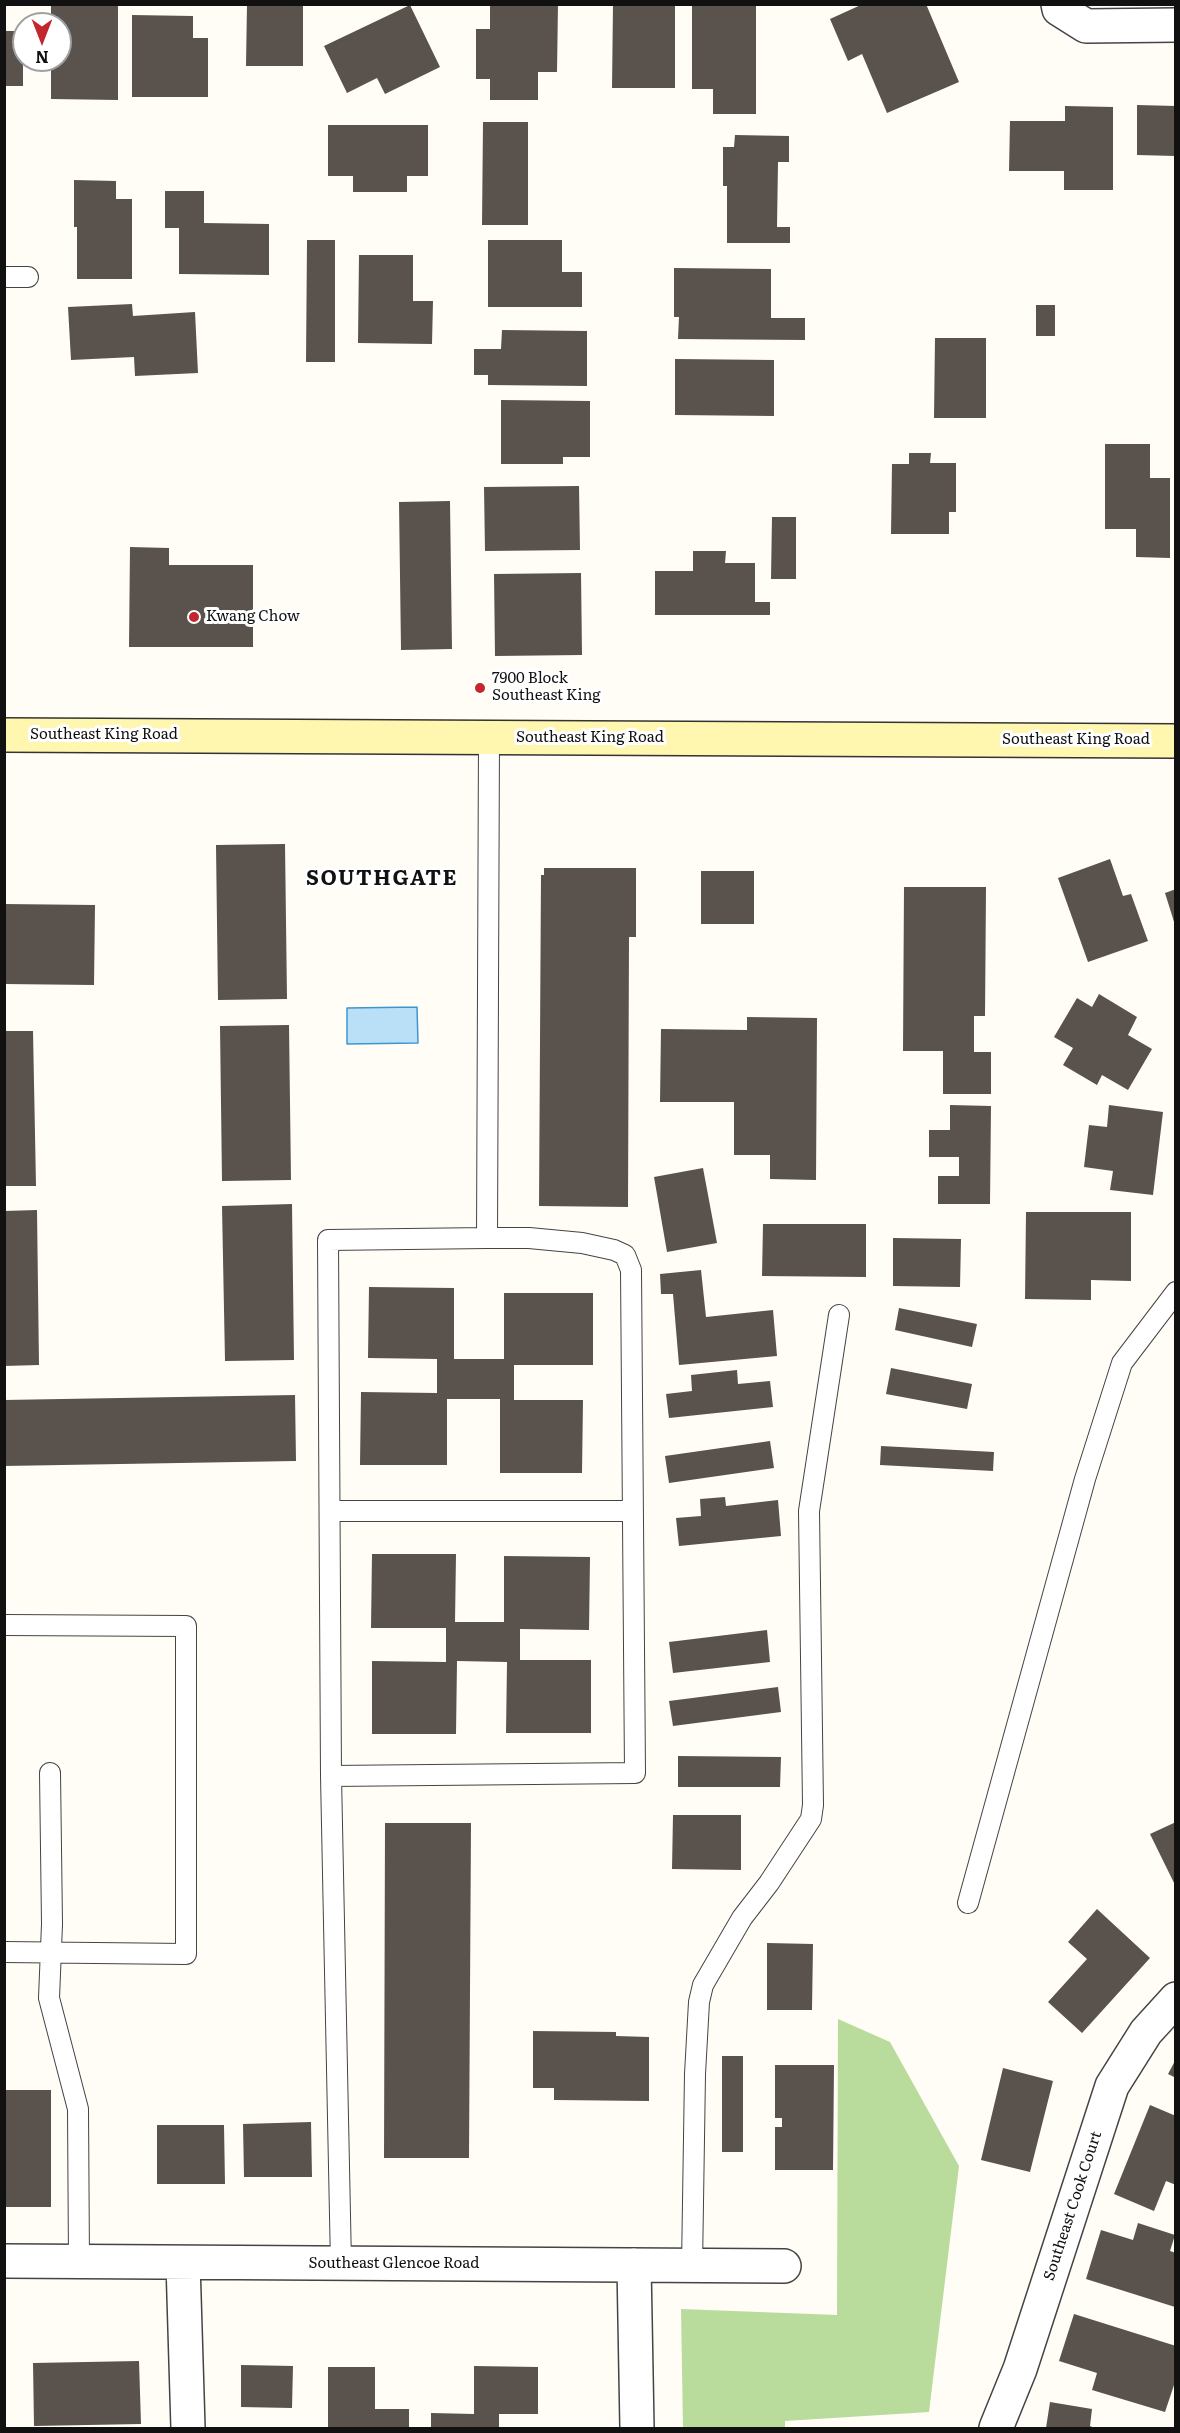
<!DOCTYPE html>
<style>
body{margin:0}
#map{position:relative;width:1180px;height:2433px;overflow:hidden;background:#fffdf5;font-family:Literata,serif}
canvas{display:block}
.frame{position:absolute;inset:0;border:6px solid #111;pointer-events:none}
.north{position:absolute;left:12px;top:12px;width:60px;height:60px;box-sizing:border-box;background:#fff;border:2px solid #a0a0a0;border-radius:50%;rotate:180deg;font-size:16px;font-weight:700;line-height:24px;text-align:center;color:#111}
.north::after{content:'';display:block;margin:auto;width:21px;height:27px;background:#c4262e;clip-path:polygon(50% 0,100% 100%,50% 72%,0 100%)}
</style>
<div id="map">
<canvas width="1180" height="2433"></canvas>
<div class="frame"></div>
<div class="north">N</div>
</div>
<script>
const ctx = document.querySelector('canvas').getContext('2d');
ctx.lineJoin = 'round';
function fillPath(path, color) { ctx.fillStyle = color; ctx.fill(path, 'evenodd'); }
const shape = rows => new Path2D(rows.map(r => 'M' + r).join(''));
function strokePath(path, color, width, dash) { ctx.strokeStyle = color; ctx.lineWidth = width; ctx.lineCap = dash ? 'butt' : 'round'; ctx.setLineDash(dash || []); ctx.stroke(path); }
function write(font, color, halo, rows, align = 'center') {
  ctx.font = font + ' Literata,serif'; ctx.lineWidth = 6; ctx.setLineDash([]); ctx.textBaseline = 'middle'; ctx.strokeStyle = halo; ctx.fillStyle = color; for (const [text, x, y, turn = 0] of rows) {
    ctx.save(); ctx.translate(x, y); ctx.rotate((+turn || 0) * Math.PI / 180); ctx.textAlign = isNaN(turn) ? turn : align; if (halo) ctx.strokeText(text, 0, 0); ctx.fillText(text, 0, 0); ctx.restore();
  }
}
fillPath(shape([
 [838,2019,890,2042,959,2166,929,2412,785,2421,785,2428,683,2428,681,2309,837,2315]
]), '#b9dc9c');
const water = shape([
 [417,1007,418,1043,347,1044,347,1008,417,1007]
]);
fillPath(water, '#b9e0f7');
strokePath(water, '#3f96cf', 1.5);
fillPath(shape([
 [51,4,118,4,118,100,51,99,51,60,60,60,60,24,51,24],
 [247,4,303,4,303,66,246,66],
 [490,4,558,4,557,72,538,72,538,100,490,100,490,79,476,79,476,29,490,29],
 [613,4,675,4,675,88,612,88],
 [692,4,756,4,756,114,713,114,713,89,692,89],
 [863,4,926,4,959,82,887,113,862,54,848,61,830,19],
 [410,5,440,67,385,94,377,78,347,93,324,46],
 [132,15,193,16,193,38,208,38,208,97,132,97],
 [4,31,23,31,23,86,4,86],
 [1137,105,1176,106,1176,156,1137,155],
 [1065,106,1113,107,1113,190,1064,190,1064,171,1009,171,1010,121,1065,121],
 [483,122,528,122,528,225,482,225],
 [328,125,428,125,428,176,407,176,407,192,353,192,353,176,328,176],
 [735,135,789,136,789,162,778,162,777,227,790,227,790,243,727,243,727,186,723,186,723,147,734,147],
 [74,180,116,181,116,199,132,199,132,279,77,279,77,227,74,227],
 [165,191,204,191,204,223,269,224,269,275,179,274,179,228,165,228],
 [307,240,335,240,335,362,306,362],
 [488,240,562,240,562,272,582,272,582,307,488,307],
 [359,255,413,255,413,301,433,301,432,344,358,343],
 [674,268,771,269,771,318,805,318,805,340,678,339,679,317,674,317],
 [132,304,133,316,195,312,198,373,135,376,134,357,71,360,68,307],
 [1036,305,1055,305,1055,336,1036,336],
 [502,330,587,331,587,386,488,385,488,375,474,375,474,349,501,349],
 [935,338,986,338,986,418,934,418],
 [675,359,774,360,774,416,675,415],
 [501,400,590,401,590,457,563,457,563,464,501,464],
 [1105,444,1150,444,1150,478,1170,478,1170,558,1136,557,1136,529,1105,529],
 [909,453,931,453,930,463,956,463,956,512,949,512,949,534,891,534,892,464,909,464],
 [579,486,580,550,485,551,484,487],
 [450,501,452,649,401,650,399,502],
 [772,517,796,517,796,579,771,579],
 [130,547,169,548,169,565,253,565,253,647,129,647],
 [693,551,726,551,725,563,755,563,755,602,770,602,770,615,655,615,655,571,693,571],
 [581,573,582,655,495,656,494,574],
 [285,844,287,999,218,1000,216,845],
 [1110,859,1123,896,1131,894,1148,941,1088,962,1058,878],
 [544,868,636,868,636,937,629,937,628,1207,539,1206,541,875,544,875],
 [701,871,754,871,754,924,701,924],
 [904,887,986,887,985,1016,974,1016,974,1052,991,1052,991,1094,943,1094,943,1051,903,1051],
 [1176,889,1176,925,1175,925,1165,893],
 [4,904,95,905,94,985,4,984],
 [1099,994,1137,1017,1128,1035,1152,1049,1128,1090,1102,1075,1097,1085,1063,1065,1073,1048,1054,1037,1077,998,1092,1007],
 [747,1017,817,1018,816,1180,770,1179,770,1155,734,1155,734,1102,660,1102,661,1029,747,1030],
 [289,1025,291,1180,222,1181,220,1026],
 [4,1031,33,1031,36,1186,4,1186],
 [950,1105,991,1106,990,1204,938,1204,938,1176,959,1176,959,1157,929,1157,929,1130,950,1130],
 [1109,1105,1163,1112,1153,1195,1110,1190,1113,1171,1084,1167,1089,1125,1107,1127],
 [703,1168,717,1243,667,1252,654,1177],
 [292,1204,294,1360,225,1361,222,1206],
 [37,1210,39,1365,4,1366,4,1211],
 [1026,1212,1131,1212,1131,1281,1091,1280,1091,1300,1025,1299],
 [763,1224,866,1224,866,1277,762,1276],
 [893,1238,961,1239,960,1287,893,1286],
 [701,1270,706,1317,773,1310,777,1356,679,1365,673,1294,661,1294,660,1274],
 [369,1287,454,1288,454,1359,504,1359,504,1293,593,1293,593,1365,514,1365,514,1400,583,1400,582,1473,500,1473,500,1399,447,1399,447,1465,360,1465,361,1392,437,1393,437,1359,368,1358],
 [899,1308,977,1324,972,1347,895,1330],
 [891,1368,972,1384,967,1409,886,1394],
 [737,1370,738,1384,770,1381,773,1407,669,1418,666,1394,692,1391,691,1375],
 [295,1395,296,1461,4,1466,4,1400],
 [770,1441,774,1468,669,1483,665,1456],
 [881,1446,994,1452,993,1471,880,1465],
 [725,1497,726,1506,778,1500,781,1536,679,1546,676,1518,701,1516,700,1499],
 [372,1554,456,1554,455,1622,504,1622,504,1556,590,1557,589,1630,520,1629,520,1660,591,1660,591,1733,506,1733,507,1662,457,1661,456,1734,372,1734,372,1661,446,1662,446,1628,371,1628],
 [767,1630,770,1662,673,1673,669,1642],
 [778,1687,781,1712,673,1726,669,1701],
 [678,1756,781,1757,780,1787,678,1787],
 [673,1815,741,1815,741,1870,672,1869],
 [1176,1822,1176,1887,1150,1834],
 [385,1823,471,1823,469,2158,384,2158],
 [1097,1909,1150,1958,1082,2033,1048,2002,1087,1959,1068,1942],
 [767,1943,813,1944,812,2010,767,2010],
 [533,2031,616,2032,616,2036,649,2037,649,2101,554,2100,554,2088,533,2088],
 [722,2056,743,2056,743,2152,722,2152],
 [1176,2059,1176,2078,1168,2074],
 [775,2065,834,2065,833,2170,775,2170,775,2127,782,2127,782,2118,775,2118],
 [1003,2068,1053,2081,1030,2172,981,2160],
 [4,2090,51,2090,51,2207,4,2207],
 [1150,2105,1176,2116,1176,2185,1166,2181,1154,2211,1114,2194],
 [311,2122,312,2177,244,2177,243,2124],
 [157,2125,224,2125,225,2184,157,2184],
 [1138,2223,1175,2235,1170,2251,1176,2253,1175,2307,1086,2279,1101,2230,1133,2240],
 [1074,2314,1176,2346,1176,2379,1165,2412,1092,2390,1097,2373,1059,2361],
 [139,2361,141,2424,34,2426,33,2363],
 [241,2365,293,2366,292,2408,241,2407],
 [474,2366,538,2367,538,2414,499,2414,499,2428,431,2428,431,2413,474,2414],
 [328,2367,375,2367,375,2409,409,2409,409,2428,328,2428],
 [1050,2402,1092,2409,1090,2426,1094,2428,1046,2428]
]), '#5a524d');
const service = shape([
 [4,277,28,277],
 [487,1238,529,1238,582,1243,614,1250,625,1255,631,1270,635,1773,331,1776,328,1240,487,1238],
 [487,1238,489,738],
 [330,1511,633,1511],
 [4,1625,186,1626,186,1954,4,1952],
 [50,1773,52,1924,49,1998,78,2109,79,2262],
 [331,1776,341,2264],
 [968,1903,1085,1479,1122,1363,1176,1292],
 [692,2266,695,2074,699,2002,703,1985,742,1918,769,1883,811,1819,813,1805,809,1511,839,1315]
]);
const minor = shape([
 [1058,4,1059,9,1086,26,1176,25],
 [4,2261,784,2266],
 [183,2263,188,2428],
 [634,2265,637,2428],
 [996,2428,1020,2369,1112,2086,1146,2032,1176,1999]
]);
const secondary = shape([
 [4,735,1176,741]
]);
strokePath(service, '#444', 22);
strokePath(minor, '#444', 36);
strokePath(secondary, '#333', 36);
strokePath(service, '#fff', 20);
strokePath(minor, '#fff', 33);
strokePath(secondary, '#fff6b0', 33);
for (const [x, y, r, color] of [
 [194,617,6,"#c4262e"],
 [480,688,6,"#c4262e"]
]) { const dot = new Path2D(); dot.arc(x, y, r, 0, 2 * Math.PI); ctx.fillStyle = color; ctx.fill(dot); strokePath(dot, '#fff', 2); }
write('15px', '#111', '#fff', [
 ["Kwang Chow",206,617],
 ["7900 Block",492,679],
 ["Southeast King",492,696]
], 'left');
write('15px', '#111', '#fff', [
 ["Southeast King Road",104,735],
 ["Southeast King Road",590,738],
 ["Southeast King Road",1076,740],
 ["Southeast Cook Court",1073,2206,-72],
 ["Southeast Glencoe Road",394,2264]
]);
ctx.letterSpacing = '1.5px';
write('bold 21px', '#111', '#fff', [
 ["SOUTHGATE",382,879]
]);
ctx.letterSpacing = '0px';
</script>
